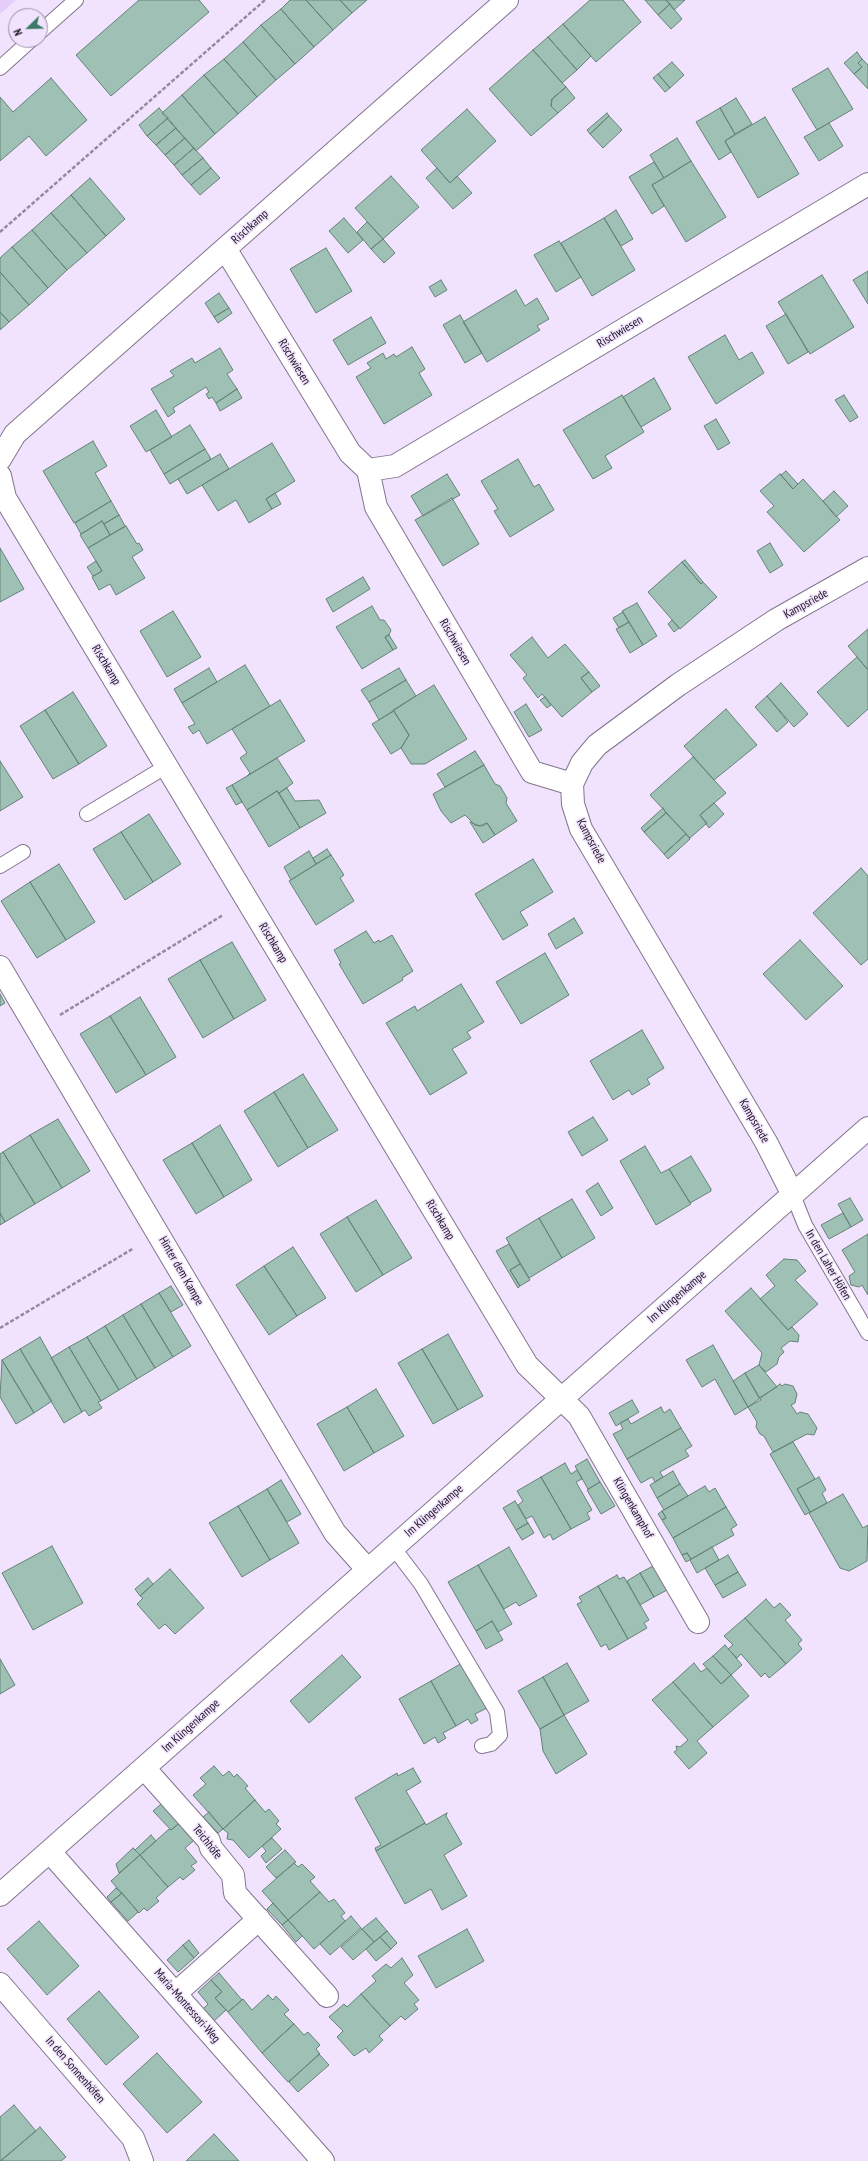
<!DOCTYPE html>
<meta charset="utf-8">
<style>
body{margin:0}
#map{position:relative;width:868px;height:2161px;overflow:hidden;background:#f1e2fd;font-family:"PT Sans Narrow",sans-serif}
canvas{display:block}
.north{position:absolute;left:8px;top:8px;width:40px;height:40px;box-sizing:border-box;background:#f1e2fd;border:1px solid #9b90a3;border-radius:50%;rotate:247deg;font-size:11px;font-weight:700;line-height:16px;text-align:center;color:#19141d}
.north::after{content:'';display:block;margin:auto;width:14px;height:18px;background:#3b7a67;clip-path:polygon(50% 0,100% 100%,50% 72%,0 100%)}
</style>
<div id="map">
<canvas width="868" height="2161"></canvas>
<div class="north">N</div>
</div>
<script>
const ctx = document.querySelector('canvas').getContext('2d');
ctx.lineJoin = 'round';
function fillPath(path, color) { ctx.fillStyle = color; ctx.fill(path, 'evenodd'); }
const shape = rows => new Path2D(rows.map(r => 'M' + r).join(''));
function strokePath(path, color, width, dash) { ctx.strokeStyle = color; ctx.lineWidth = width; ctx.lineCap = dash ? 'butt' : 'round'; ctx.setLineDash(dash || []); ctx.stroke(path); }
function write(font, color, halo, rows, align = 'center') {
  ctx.font = font + ' "PT Sans Narrow",sans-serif'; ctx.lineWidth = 3; ctx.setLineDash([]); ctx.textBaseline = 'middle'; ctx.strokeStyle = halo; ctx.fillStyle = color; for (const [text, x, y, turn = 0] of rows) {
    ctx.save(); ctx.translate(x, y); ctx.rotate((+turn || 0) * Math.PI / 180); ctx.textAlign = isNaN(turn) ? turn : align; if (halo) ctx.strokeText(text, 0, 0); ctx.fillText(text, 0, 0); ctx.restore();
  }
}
fillPath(shape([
 [0,0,16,0,0,14]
]), '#e4cdf8');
const building = shape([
 [139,0,199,0,209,12,111,96,76,55,139,0],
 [290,0,306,0,333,30,314,47,281,9,290,0],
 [306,0,340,0,352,13,333,30,306,0],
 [340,0,367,0,352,13,340,0],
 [590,0,623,0,641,22,596,62,563,24,590,0],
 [645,0,666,0,670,4,658,15,645,0],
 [666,0,685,0,674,10,666,0],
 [670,4,682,19,671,29,658,15,670,4],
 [281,9,314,47,295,64,261,25,281,9],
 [563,24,591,56,577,70,548,37,563,24],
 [261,25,295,64,276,80,243,42,261,25],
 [548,37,577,70,562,83,533,50,548,37],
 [243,42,276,80,257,97,224,59,243,42],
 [533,50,566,87,552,99,551,106,558,113,531,136,489,89,533,50],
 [857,52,862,59,858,63,862,67,854,74,844,63,857,52],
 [224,59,257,97,238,114,204,75,224,59],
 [862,59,868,65,868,89,854,74,862,67,858,63,862,59],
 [672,62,684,75,670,88,658,74,672,62],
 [828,68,853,109,817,130,792,89,828,68],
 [658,74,670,88,665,92,653,78,658,74],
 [204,75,238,114,215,134,182,95,204,75],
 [51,78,87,120,46,156,29,136,0,161,0,97,13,112,51,78],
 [566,87,575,98,558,113,551,106,552,99,566,87],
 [182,95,215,134,196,151,162,113,182,95],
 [736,98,752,124,735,134,720,108,736,98],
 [159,108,168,118,147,136,139,125,159,108],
 [720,108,735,134,725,141,731,152,719,160,696,122,720,108],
 [467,109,496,141,450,183,421,150,467,109],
 [607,113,609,116,590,134,587,130,607,113],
 [609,116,622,130,603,148,590,134,609,116],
 [765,117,799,174,758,198,725,141,765,117],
 [168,118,176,128,156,145,147,136,168,118],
 [829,123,843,146,819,161,804,137,829,123],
 [176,128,185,138,165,155,156,145,176,128],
 [185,138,194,148,174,165,165,155,185,138],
 [677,138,691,161,664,178,650,155,677,138],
 [194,148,203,158,182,175,174,165,194,148],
 [203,158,211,168,191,185,182,175,203,158],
 [691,161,726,217,686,242,652,185,691,161],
 [654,162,664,178,652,185,664,206,652,214,629,177,654,162],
 [211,168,220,178,200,195,191,185,211,168],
 [437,168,450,183,457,176,472,193,453,209,426,178,437,168],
 [391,176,419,207,383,239,355,208,391,176],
 [90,178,125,219,106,236,71,195,90,178],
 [71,195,106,236,87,253,51,213,71,195],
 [616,210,633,239,621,246,604,218,616,210],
 [51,213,87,253,67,270,32,230,51,213],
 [344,218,363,240,348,253,329,231,344,218],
 [604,218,635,270,592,296,561,243,604,218],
 [367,222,383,239,371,249,357,232,367,222],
 [32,230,67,270,48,288,12,247,32,230],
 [383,239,395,253,384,263,371,249,383,239],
 [559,241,581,277,556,292,534,255,559,241],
 [12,247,48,288,29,305,0,272,0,258,12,247],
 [326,248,352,291,316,313,290,269,326,248],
 [868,271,868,304,853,280,868,271],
 [0,272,29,305,9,322,0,312,0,272],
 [822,275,854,327,810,354,778,302,822,275],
 [441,280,447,290,435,297,429,287,441,280],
 [516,290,525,306,537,298,549,319,537,326,540,330,487,362,463,322,516,290],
 [219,293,229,308,214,317,205,303,219,293],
 [229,308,232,313,218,323,214,317,229,308],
 [0,312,9,322,0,330,0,312],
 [786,314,808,352,788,364,766,326,786,314],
 [460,315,482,353,465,363,443,325,460,315],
 [371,317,386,343,348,365,333,340,371,317],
 [725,335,739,360,752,352,764,373,716,404,688,357,725,335],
 [412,347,425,369,419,373,432,395,384,424,356,377,371,368,367,363,383,353,386,359,394,354,396,357,412,347],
 [220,348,233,370,227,374,237,389,216,403,212,397,209,399,206,394,209,392,206,387,173,408,175,412,168,417,151,389,174,376,170,371,192,358,195,363,220,348],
 [654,378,671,409,641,427,623,397,654,378],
 [237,389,242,398,220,411,216,403,237,389],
 [622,395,644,432,605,456,612,468,593,479,563,430,622,395],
 [844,395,858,417,850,422,835,400,844,395],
 [156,410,172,437,146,452,130,426,156,410],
 [716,419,730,443,718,450,704,426,716,419],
 [190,425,205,449,164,474,150,450,190,425],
 [93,441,107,466,95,473,111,501,74,523,43,471,93,441],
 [272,443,295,481,266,499,272,509,249,523,236,500,218,511,202,485,272,443],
 [205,449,211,459,170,484,164,474,205,449],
 [220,454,229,469,187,494,178,479,220,454],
 [518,459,534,487,539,484,554,510,510,537,494,511,498,509,481,481,518,459],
 [786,471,798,484,793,489,781,475,786,471],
 [447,474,460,495,423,516,411,496,447,474],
 [780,474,793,489,803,479,840,520,804,552,767,512,774,506,760,491,780,474],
 [834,491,848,506,836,517,823,501,834,491],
 [275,493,281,504,272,509,266,499,275,493],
 [452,498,479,544,443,566,415,520,452,498],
 [111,501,119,515,104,524,102,521,81,534,75,523,111,501],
 [119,515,125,526,110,535,104,524,119,515],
 [102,521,110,535,88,548,80,535,102,521],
 [126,526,137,544,139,543,143,550,132,557,145,578,116,595,110,584,99,590,92,577,102,571,88,548,126,526],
 [770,543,783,565,770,573,757,551,770,543],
 [0,548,24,589,0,602,0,548],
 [685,560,703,582,701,584,682,562,685,560],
 [96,561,102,571,93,576,87,567,96,561],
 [682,562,701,584,703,582,717,597,680,629,648,592,682,562],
 [363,577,370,589,333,612,326,599,363,577],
 [637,603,657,636,643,645,622,611,637,603],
 [372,606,380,620,384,620,391,630,389,635,385,637,393,650,362,669,336,627,372,606],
 [173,611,201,657,167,677,140,631,173,611],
 [623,612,629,622,619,628,613,618,623,612],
 [672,620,679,628,674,632,668,624,672,620],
 [629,622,643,645,630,653,616,629,629,622],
 [868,629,868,670,848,646,868,629],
 [389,635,397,648,393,650,385,637,389,635],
 [532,637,548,658,565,644,589,672,581,678,592,692,562,717,542,694,538,698,523,678,527,675,510,655,532,637],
 [857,657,868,670,868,709,848,727,817,692,857,657],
 [245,665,270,706,207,744,199,730,193,734,188,727,195,724,182,703,245,665],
 [209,668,217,682,182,703,174,689,209,668],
 [399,668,406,680,369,702,361,690,399,668],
 [589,672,600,686,592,692,581,678,589,672],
 [406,680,416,696,379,720,369,702,406,680],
 [781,683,808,714,794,727,767,696,781,683],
 [434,685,467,739,425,764,411,764,401,748,409,735,393,710,434,685],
 [73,692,107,746,79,764,45,710,73,692],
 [767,696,788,722,777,732,755,707,767,696],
 [545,697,551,705,547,708,540,700,545,697],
 [280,700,305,741,247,776,250,773,240,758,247,753,232,729,280,700],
 [526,704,542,730,529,737,514,712,526,704],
 [726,709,757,745,714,780,684,746,726,709],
 [45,710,79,764,53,779,20,726,45,710],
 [394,711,409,735,401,748,391,754,372,724,394,711],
 [475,751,484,765,445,787,437,774,475,751],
 [693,757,726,793,700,815,707,823,690,838,650,795,693,757],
 [277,758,293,783,279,793,277,791,247,810,232,785,277,758],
 [0,761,23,797,0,811,0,761],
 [484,765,495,784,500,786,507,798,506,803,517,821,495,835,487,823,483,826,475,825,465,815,451,823,441,811,433,794,484,765],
 [232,785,242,802,236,805,226,788,232,785],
 [287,788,295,801,319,800,326,813,300,828,279,793,287,788],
 [277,791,300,828,269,847,247,810,277,791],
 [714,803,724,814,709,828,700,815,714,803],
 [663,808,666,813,644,832,641,828,663,808],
 [666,813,686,834,664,854,644,832,666,813],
 [149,814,181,864,153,882,121,832,149,814],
 [470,822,479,826,487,823,495,835,483,843,470,822],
 [121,832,153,882,125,900,93,849,121,832],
 [686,834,690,839,668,859,664,854,686,834],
 [327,849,331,855,316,864,313,858,327,849],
 [309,851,316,864,291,880,284,867,309,851],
 [331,855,344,875,340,878,354,901,316,925,289,881,331,855],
 [533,859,553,892,520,912,528,925,503,940,475,894,533,859],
 [59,864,95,922,66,940,30,882,59,864],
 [861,868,868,876,868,959,861,965,813,913,861,868],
 [30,882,66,940,37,958,1,901,30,882],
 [574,918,583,933,556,949,548,934,574,918],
 [366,931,374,943,379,940,380,942,392,935,413,971,402,978,403,980,363,1004,339,964,341,963,334,950,366,931],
 [800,940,843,986,806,1020,763,974,800,940],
 [232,942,266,1000,234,1019,200,960,232,942],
 [545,953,569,995,521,1024,496,982,545,953],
 [200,960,234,1019,203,1038,168,979,200,960],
 [461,984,484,1022,467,1032,471,1038,452,1049,467,1073,430,1095,386,1023,415,1006,417,1011,461,984],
 [0,994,5,1003,0,1006,0,994],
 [140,997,176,1057,146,1075,110,1016,140,997],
 [110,1016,146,1075,116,1093,80,1034,110,1016],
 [642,1030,664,1068,647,1079,650,1084,632,1095,629,1090,613,1100,590,1061,642,1030],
 [303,1074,338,1130,308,1148,274,1092,303,1074],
 [274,1092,308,1148,278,1167,244,1111,274,1092],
 [593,1117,608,1140,582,1156,568,1132,593,1117],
 [58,1119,90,1171,62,1188,30,1135,58,1119],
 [220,1125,252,1180,224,1197,192,1143,220,1125],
 [30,1135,62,1188,35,1204,3,1152,30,1135],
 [192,1143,224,1197,196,1214,163,1160,192,1143],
 [645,1146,661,1173,669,1169,691,1204,656,1225,620,1161,645,1146],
 [3,1152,35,1204,5,1222,0,1213,0,1154,3,1152],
 [691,1156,711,1189,711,1191,690,1203,669,1169,691,1156],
 [598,1183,613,1208,601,1216,586,1191,598,1183],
 [850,1198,863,1220,851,1227,838,1204,850,1198],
 [572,1199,595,1238,562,1258,539,1218,572,1199],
 [376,1200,412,1258,383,1275,347,1217,376,1200],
 [0,1213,5,1222,0,1225,0,1213],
 [843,1213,851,1227,829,1239,821,1225,843,1213],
 [347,1217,383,1275,356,1292,320,1234,347,1217],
 [539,1218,562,1258,529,1278,506,1238,539,1218],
 [868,1234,868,1295,862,1285,859,1287,851,1285,849,1276,855,1272,842,1250,868,1234],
 [509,1244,520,1264,510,1270,520,1286,518,1288,496,1251,509,1244],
 [293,1247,326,1298,297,1316,264,1266,293,1247],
 [784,1259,797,1260,806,1271,795,1280,818,1304,788,1330,760,1299,775,1286,766,1275,784,1259],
 [520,1264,530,1280,520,1286,510,1270,520,1264],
 [264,1266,297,1316,269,1335,236,1285,264,1266],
 [171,1286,183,1305,171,1312,159,1293,171,1286],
 [751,1288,788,1330,792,1327,799,1335,798,1342,790,1341,781,1348,784,1352,779,1357,777,1364,766,1372,759,1365,762,1353,725,1311,751,1288],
 [159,1293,191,1346,173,1357,141,1304,159,1293],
 [141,1304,173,1357,155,1368,123,1315,141,1304],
 [123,1315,155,1368,137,1379,105,1326,123,1315],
 [105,1326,137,1379,119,1390,87,1337,105,1326],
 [448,1334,483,1396,458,1410,422,1349,448,1334],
 [40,1337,82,1412,64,1423,20,1349,40,1337],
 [87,1337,119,1390,101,1401,69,1347,87,1337],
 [713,1345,748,1407,735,1415,715,1379,702,1387,686,1360,713,1345],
 [69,1347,101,1401,98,1402,102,1408,89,1416,85,1410,82,1412,51,1358,69,1347],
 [20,1349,52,1401,34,1413,2,1360,20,1349],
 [422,1349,458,1410,433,1424,398,1363,422,1349],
 [2,1360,34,1413,16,1424,0,1397,2,1360],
 [759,1365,777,1387,759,1398,745,1373,759,1365],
 [745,1373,761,1400,748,1407,733,1381,745,1373],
 [780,1384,782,1386,785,1384,793,1386,797,1394,795,1403,791,1405,797,1414,800,1412,808,1414,817,1428,814,1435,807,1434,773,1452,764,1436,760,1434,756,1427,757,1422,748,1407,780,1384],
 [376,1389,404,1436,374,1453,347,1407,376,1389],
 [632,1400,639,1412,616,1426,609,1413,632,1400],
 [347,1407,374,1453,344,1471,317,1424,347,1407],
 [661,1407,664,1413,670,1409,681,1428,627,1459,613,1434,623,1429,620,1423,628,1419,631,1424,661,1407],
 [681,1428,692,1446,685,1450,689,1456,660,1472,663,1477,655,1482,652,1477,641,1483,627,1459,681,1428],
 [793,1442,815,1479,797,1489,810,1512,805,1515,770,1454,793,1442],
 [587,1459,600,1482,588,1489,575,1466,587,1459],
 [565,1463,571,1474,577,1470,582,1479,576,1482,592,1510,587,1513,590,1519,571,1529,541,1477,565,1463],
 [673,1471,680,1484,657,1498,650,1485,673,1471],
 [541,1477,571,1529,553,1540,550,1534,544,1538,532,1516,526,1519,518,1505,523,1501,517,1491,541,1477],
 [819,1477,826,1490,822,1493,827,1503,810,1512,797,1489,819,1477],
 [281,1480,301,1514,287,1522,267,1489,281,1480],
 [600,1482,615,1506,601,1514,587,1490,600,1482],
 [680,1484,688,1496,664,1510,657,1498,680,1484],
 [705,1486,709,1492,715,1488,726,1507,673,1538,662,1520,666,1518,662,1511,705,1486],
 [267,1489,299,1543,270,1560,238,1506,267,1489],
 [843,1494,863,1528,868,1525,867,1561,849,1571,840,1568,809,1513,843,1494],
 [515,1501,528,1523,516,1530,503,1508,515,1501],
 [238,1506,270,1560,242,1577,209,1523,238,1506],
 [726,1507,737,1525,731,1529,734,1535,691,1559,687,1553,682,1555,673,1538,726,1507],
 [662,1511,666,1518,662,1520,658,1514,662,1511],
 [528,1523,534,1533,522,1540,516,1530,528,1523],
 [52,1546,83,1603,33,1630,2,1573,52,1546],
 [509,1547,537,1596,519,1606,516,1602,504,1609,478,1565,509,1547],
 [712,1547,719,1560,697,1573,690,1560,712,1547],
 [687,1553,691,1559,686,1562,682,1555,687,1553],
 [728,1555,738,1572,715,1585,705,1568,728,1555],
 [478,1565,512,1624,498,1632,492,1621,476,1631,448,1582,478,1565],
 [653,1566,667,1590,654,1597,640,1573,653,1566],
 [170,1569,204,1608,175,1634,165,1624,159,1629,137,1604,143,1598,140,1596,170,1569],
 [738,1572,746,1585,723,1598,715,1585,738,1572],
 [640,1573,654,1597,640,1605,627,1581,640,1573],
 [617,1575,619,1579,624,1577,649,1620,644,1623,647,1628,628,1639,598,1586,617,1575],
 [148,1578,153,1584,140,1596,135,1589,148,1578],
 [598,1586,628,1639,609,1650,606,1644,601,1647,577,1604,582,1602,579,1597,598,1586],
 [766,1599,774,1608,780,1603,791,1615,785,1620,802,1640,798,1644,802,1649,786,1664,745,1618,766,1599],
 [745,1618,786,1664,769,1678,765,1673,761,1677,741,1654,737,1658,728,1649,733,1645,724,1636,745,1618],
 [492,1621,503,1640,486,1649,476,1631,492,1621],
 [725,1645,742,1665,731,1675,713,1656,725,1645],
 [342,1655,361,1677,309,1723,290,1701,342,1655],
 [713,1656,731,1675,721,1684,703,1664,713,1656],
 [0,1659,15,1685,0,1694,0,1659],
 [462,1663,487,1708,475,1714,478,1720,471,1724,468,1719,456,1726,431,1681,462,1663],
 [567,1663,589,1701,564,1715,543,1677,567,1663],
 [694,1663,701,1672,707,1668,721,1684,731,1675,749,1696,713,1727,673,1682,694,1663],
 [543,1677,564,1715,540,1729,518,1691,543,1677],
 [431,1681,456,1726,443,1733,446,1738,438,1743,435,1737,424,1744,399,1699,431,1681],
 [673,1682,713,1727,697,1741,707,1753,689,1769,674,1752,677,1750,676,1746,680,1747,688,1740,652,1700,673,1682],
 [564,1715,587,1754,556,1774,543,1751,540,1729,564,1715],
 [214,1766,223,1776,229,1771,234,1777,237,1774,248,1786,245,1788,255,1800,223,1829,193,1795,206,1784,200,1778,214,1766],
 [413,1768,421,1782,406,1791,425,1823,376,1851,375,1848,381,1845,355,1798,397,1773,398,1776,413,1768],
 [166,1800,183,1820,171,1830,153,1811,166,1800],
 [255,1800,265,1812,269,1809,279,1821,276,1824,281,1829,249,1858,233,1840,227,1839,228,1833,223,1829,255,1800],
 [209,1812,223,1829,218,1833,203,1817,209,1812],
 [447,1813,446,1816,462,1844,444,1855,467,1896,442,1910,431,1889,405,1904,376,1851,425,1823,426,1825,447,1813],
 [183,1820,198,1837,185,1848,197,1862,191,1866,195,1870,183,1880,180,1877,168,1887,140,1855,169,1829,171,1830,183,1820],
 [151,1835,156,1841,140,1855,135,1850,151,1835],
 [272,1838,282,1849,266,1863,261,1856,266,1851,262,1846,272,1838],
 [133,1848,140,1855,119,1873,116,1864,133,1848],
 [285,1850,296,1862,276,1878,266,1867,285,1850],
 [140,1855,168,1887,156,1898,159,1901,147,1911,144,1908,139,1913,111,1881,140,1855],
 [294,1863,298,1867,302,1864,315,1877,310,1881,320,1892,288,1920,262,1891,294,1863],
 [116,1888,122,1893,111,1902,107,1897,116,1888],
 [320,1892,329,1902,334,1899,345,1913,341,1916,345,1921,314,1949,288,1920,320,1892],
 [122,1893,138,1912,128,1921,111,1902,122,1893],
 [273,1903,288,1920,282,1925,267,1909,273,1903],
 [351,1916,361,1928,330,1955,320,1944,351,1916],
 [376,1918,387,1931,374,1942,362,1929,376,1918],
 [288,1920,302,1936,296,1942,282,1925,288,1920],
 [39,1921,79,1966,47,1995,7,1949,39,1921],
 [362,1929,374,1942,353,1960,341,1947,362,1929],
 [467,1929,484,1961,436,1988,418,1956,467,1929],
 [387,1931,397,1943,391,1949,380,1937,387,1931],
 [380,1937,391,1949,376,1961,366,1949,380,1937],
 [189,1940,199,1953,194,1958,183,1945,189,1940],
 [183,1945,194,1958,178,1972,167,1960,183,1945],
 [402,1958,413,1975,404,1983,419,2000,414,2004,418,2009,405,2020,401,2016,390,2026,361,1994,376,1981,372,1976,386,1964,391,1968,402,1958],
 [219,1973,242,2000,228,2012,215,1998,222,1992,211,1980,219,1973],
 [211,1980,222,1992,215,1998,226,2010,214,2021,203,2009,208,2004,198,1992,211,1980],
 [99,1991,139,2037,106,2065,67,2019,99,1991],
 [361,1994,390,2026,379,2036,383,2040,369,2053,366,2048,354,2056,337,2037,343,2031,329,2017,344,2004,347,2007,361,1994],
 [268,1995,273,2000,276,1996,289,2010,284,2014,294,2024,262,2053,228,2012,243,1999,252,2010,268,1995],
 [294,2024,304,2035,308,2032,320,2045,316,2049,320,2054,288,2082,262,2053,294,2024],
 [157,2053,202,2102,167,2133,123,2084,157,2053],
 [319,2054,329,2065,298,2092,289,2082,319,2054],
 [14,2105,36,2131,0,2161,0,2117,14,2105],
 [40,2127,66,2157,61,2161,1,2161,40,2127],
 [214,2134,239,2161,186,2161,214,2134]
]);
fillPath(building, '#9fc0b4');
strokePath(building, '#648378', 1);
const lane = shape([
 [40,32,76,0],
 [0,68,31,40],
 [87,814,167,766],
 [0,866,23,852],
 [793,1195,805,1225,868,1333],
 [393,1547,421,1584,497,1712,500,1735,491,1744,482,1746]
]);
const street = shape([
 [226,250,350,453,368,470,376,507,532,772,572,784],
 [0,459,15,434,507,0],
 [368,470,395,466,868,184],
 [0,476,5,498,527,1365,579,1416,698,1622],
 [0,967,335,1533,367,1569],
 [793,1195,766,1142,581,829,573,804,572,784,582,763,597,745,678,685,776,620,868,568],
 [144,1768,209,1841,211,1848,233,1875,235,1893,327,1996],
 [50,1852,323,2161],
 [0,1895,868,1128],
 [0,1984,133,2138,142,2161],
 [176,1993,259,1919]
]);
strokePath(lane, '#82758d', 16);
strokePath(street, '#82758d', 24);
strokePath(shape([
 [0,232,265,0],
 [60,1015,223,915],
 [0,1328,134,1248]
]), '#958a9d', 2.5, [4, 2]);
strokePath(lane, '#fff', 14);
strokePath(street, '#fff', 22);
write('12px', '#19141d', '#f1e2fd', [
 ["Rischkamp",250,227,-42],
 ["Rischwiesen",620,332,-31],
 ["Rischwiesen",294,362,59],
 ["Kampsriede",806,604,-29],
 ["Rischwiesen",455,642,60],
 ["Rischkamp",106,665,59],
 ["Kampsriede",591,841,62],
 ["Rischkamp",273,943,59],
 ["Kampsriede",754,1121,60],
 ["Rischkamp",440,1220,59],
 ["In den Laher Höfen",828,1265,60],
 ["Hinter dem Kampe",181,1271,60],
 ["Im Klingenkampe",677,1297,-41],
 ["Klingenkamphof",633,1508,60],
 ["Im Klingenkampe",434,1511,-41],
 ["Im Klingenkampe",191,1726,-42],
 ["Teichhöfe",207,1842,52],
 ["Maria-Montessori-Weg",187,2006,49],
 ["In den Sonnenhöfen",75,2070,49]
]);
</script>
